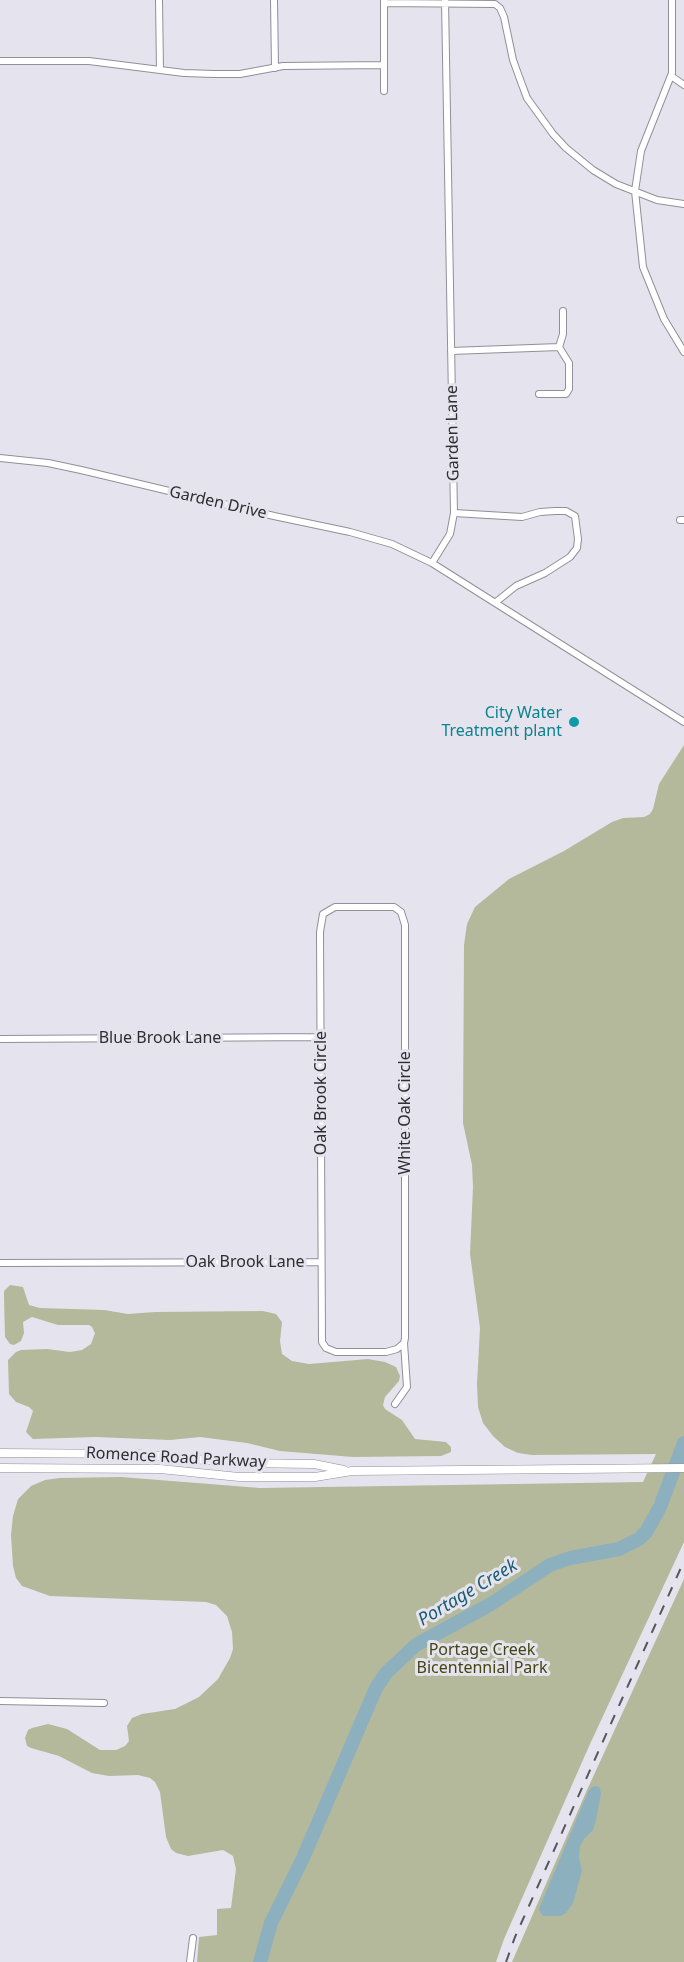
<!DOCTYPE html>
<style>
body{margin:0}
canvas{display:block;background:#e5e3ed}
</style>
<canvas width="684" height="1962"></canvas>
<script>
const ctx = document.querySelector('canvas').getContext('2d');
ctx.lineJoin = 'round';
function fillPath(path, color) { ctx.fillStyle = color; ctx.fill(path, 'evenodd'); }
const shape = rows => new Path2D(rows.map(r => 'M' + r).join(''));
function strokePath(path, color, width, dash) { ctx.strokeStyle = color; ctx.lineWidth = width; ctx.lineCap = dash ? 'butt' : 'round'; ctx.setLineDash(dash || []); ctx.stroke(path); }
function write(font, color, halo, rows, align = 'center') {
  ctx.font = font + ' "Noto Sans",sans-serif'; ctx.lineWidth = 6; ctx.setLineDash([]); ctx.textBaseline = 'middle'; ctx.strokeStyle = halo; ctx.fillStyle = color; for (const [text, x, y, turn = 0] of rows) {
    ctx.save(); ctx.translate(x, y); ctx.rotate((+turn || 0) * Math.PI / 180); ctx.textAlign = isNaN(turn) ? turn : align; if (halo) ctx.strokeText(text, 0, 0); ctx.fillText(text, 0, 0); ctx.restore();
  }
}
fillPath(shape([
 [684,745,684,1542,590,1744,504,1939,496,1962,197,1962,199,1937,217,1935,217,1909,231,1908,236,1869,233,1856,223,1850,188,1856,176,1853,171,1849,166,1837,160,1792,155,1782,150,1778,138,1775,109,1776,92,1773,59,1756,31,1748,27,1746,25,1738,28,1730,32,1728,48,1724,67,1729,100,1750,116,1750,125,1746,129,1741,127,1726,132,1718,142,1714,175,1709,199,1697,218,1679,230,1658,233,1649,232,1632,227,1616,216,1605,206,1602,50,1596,22,1586,16,1578,13,1566,11,1535,13,1516,18,1499,31,1486,45,1480,60,1478,121,1477,260,1488,643,1482,656,1454,532,1455,518,1453,505,1447,493,1436,483,1423,478,1407,477,1384,480,1328,470,1254,473,1187,472,1165,463,1123,464,945,467,924,475,907,509,879,564,851,612,822,623,818,644,817,650,814,653,809,659,784],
 [10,1285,23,1287,29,1305,40,1308,104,1310,128,1314,155,1312,263,1311,276,1314,282,1322,280,1341,282,1354,292,1361,309,1364,368,1359,385,1362,396,1367,400,1376,399,1381,385,1397,383,1405,385,1409,402,1420,415,1439,446,1442,451,1447,451,1452,441,1456,353,1457,280,1451,247,1443,200,1437,170,1440,95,1437,33,1439,26,1432,33,1411,29,1407,16,1402,9,1394,8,1360,16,1352,21,1350,47,1349,70,1352,82,1350,91,1344,95,1333,92,1327,89,1325,58,1325,32,1317,23,1322,24,1333,21,1341,14,1345,10,1344,5,1337,4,1297,4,1291],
 [684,1579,684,1962,512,1962,587,1790]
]), '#b5b99b');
fillPath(shape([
 [597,1786,600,1788,601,1794,596,1820,593,1830,584,1839,580,1846,579,1857,582,1871,573,1903,566,1913,561,1916,543,1916,539,1910,540,1906,588,1792,592,1787]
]), '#8db0be');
strokePath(shape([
 [260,1962,271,1923,303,1858,376,1688,386,1673,416,1645,491,1604,550,1565,570,1558,619,1549,639,1539,646,1532,660,1507,684,1443]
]), '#8db0be', 14);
const minor = shape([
 [159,0,160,70],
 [274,0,275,68],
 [384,0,384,91],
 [672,0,672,73,641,151,635,191,643,267,664,319,684,352],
 [384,3,495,4,500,8,504,17,513,60,521,82,527,98,553,134,566,148,593,170,616,184,657,200,684,204],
 [0,61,89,61,184,73,214,74,240,74,283,66,384,65],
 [671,76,684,85],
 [559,347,563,334,563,311],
 [451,351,559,347,569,363,569,389,566,394,539,394],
 [0,458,48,463,81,470,274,516,350,532,392,544,432,563,684,722],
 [454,513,522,517,540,512,555,511,566,511,575,516,578,539,577,548,570,557,545,573,516,586,496,602],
 [680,520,684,520],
 [432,563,450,534,454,513,445,0],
 [0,1039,321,1037],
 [0,1263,321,1262],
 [395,1404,407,1387,404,1343,405,1338,405,925,401,912,394,907,335,907,323,914,320,932,322,1342,326,1348,336,1352,386,1352,397,1349,404,1343],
 [0,1701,104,1703],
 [190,1962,193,1938]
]);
const tertiary = shape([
 [0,1453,137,1454,239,1463,314,1464,344,1470],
 [0,1468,160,1469,239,1477,315,1477,352,1471,684,1468]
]);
strokePath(minor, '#918f98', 8);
strokePath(tertiary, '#918f98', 9);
strokePath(minor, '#fff', 6);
strokePath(tertiary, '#fff', 8);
strokePath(shape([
 [506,1962,515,1937,684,1561]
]), '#57565b', 2, [10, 10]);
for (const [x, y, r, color] of [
 [574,722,6,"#0f9aa8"]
]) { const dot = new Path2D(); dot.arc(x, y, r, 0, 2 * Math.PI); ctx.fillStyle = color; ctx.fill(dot); strokePath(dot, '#e5e3ed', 2); }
write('16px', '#2e2d31', '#e5e3ed', [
 ["Garden Lane",453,433,-91],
 ["Garden Drive",218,503,13],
 ["Blue Brook Lane",160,1038],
 ["Oak Brook Circle",321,1093,-90],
 ["White Oak Circle",405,1113,-90],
 ["Oak Brook Lane",245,1262],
 ["Romence Road Parkway",176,1458,3]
]);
write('16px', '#0d838f', '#e5e3ed', [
 ["City Water",562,713],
 ["Treatment plant",562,731]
], 'right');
write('16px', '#434611', '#e5e3ed', [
 ["Portage Creek",482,1650],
 ["Bicentennial Park",482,1668]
]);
write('italic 18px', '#1a5d72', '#e5e3ed', [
 ["Portage Creek",468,1593,-31]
]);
</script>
